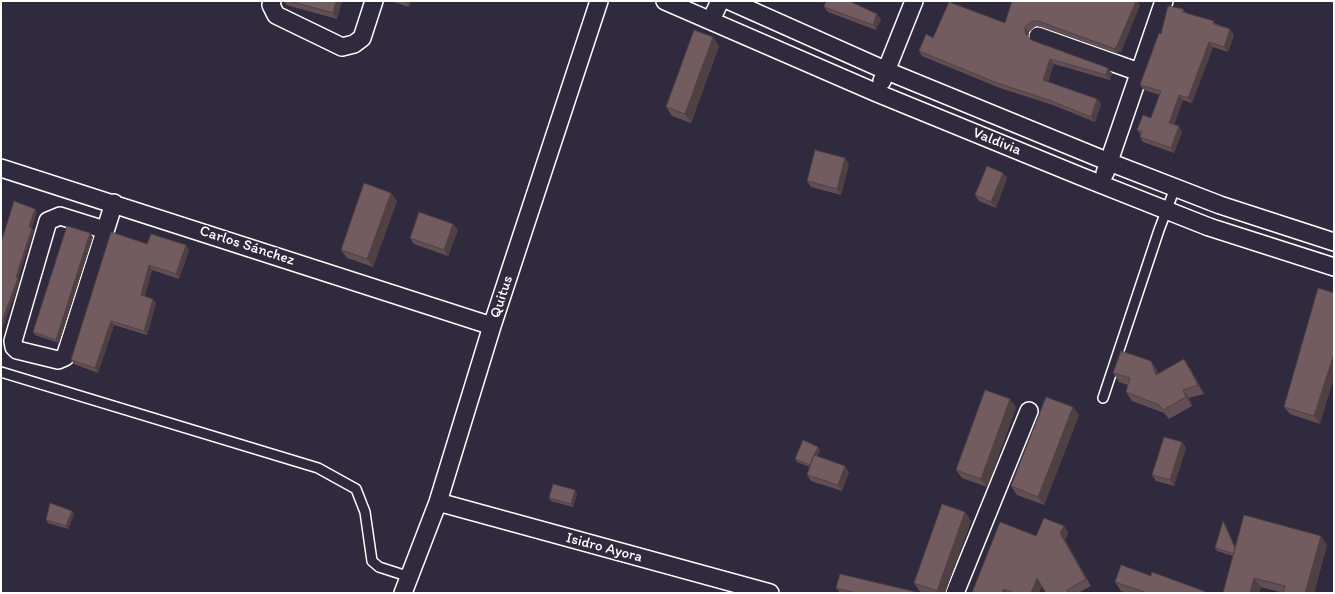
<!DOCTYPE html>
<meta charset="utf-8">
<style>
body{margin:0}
#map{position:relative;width:1335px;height:594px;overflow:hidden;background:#2f2a3d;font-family:Itim,sans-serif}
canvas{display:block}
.frame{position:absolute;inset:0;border:2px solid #fff;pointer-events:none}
</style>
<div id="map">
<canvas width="1335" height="594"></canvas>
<div class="frame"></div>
</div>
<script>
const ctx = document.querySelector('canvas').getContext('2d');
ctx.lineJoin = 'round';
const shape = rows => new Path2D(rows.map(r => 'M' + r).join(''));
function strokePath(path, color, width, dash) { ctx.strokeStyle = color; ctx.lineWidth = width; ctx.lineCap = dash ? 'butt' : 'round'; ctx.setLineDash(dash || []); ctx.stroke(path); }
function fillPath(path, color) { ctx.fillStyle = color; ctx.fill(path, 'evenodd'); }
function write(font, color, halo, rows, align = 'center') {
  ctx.font = font + ' Itim,sans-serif'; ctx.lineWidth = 3; ctx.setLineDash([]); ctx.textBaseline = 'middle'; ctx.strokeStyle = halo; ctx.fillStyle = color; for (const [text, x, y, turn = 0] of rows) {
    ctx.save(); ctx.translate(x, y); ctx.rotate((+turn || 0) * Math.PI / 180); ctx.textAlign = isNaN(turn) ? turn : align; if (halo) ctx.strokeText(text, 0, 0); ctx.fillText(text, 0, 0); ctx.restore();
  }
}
const lane = shape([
 [1,372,318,468,356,489,365,512,372,561,379,567,410,577],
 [1103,398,1159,230,1175,188]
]);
const street = shape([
 [272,1,271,5,276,15,342,47,354,44,362,38,374,1],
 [665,1,877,93,1080,176,1209,227,1334,267],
 [730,1,887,71,1109,162,1220,205,1334,242],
 [711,20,720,1],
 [1038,36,1139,72],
 [882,81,914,1],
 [1,168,492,326],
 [1105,173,1164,1],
 [105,230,60,216,48,221,13,341,14,347,17,350,58,360,65,357,114,203],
 [438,502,770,593],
 [403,593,438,502,492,326,599,1],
 [955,593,1029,411]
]);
strokePath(lane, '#fff', 12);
strokePath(street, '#fff', 20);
strokePath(lane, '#2f2a3d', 9);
strokePath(street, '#2f2a3d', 17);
fillPath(shape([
 [284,1,342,1,337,19,286,5],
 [394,1,411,1,409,7,394,2],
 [1140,5,1121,52,1119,51,1118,54,1041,27,1036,26,1029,32,1028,37,1031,40,1112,73,1110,80,1054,64,1048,82,1097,99,1101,104,1095,122,1053,105,1000,88,922,56,919,51,933,38,1005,23],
 [824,7,881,19,876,30,828,12],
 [1183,9,1185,12,1230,29,1234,35,1228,52,1213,47,1192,103,1183,100,1174,125,1182,132,1174,153,1143,142,1140,137,1141,135,1137,130,1151,118,1160,95,1144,90,1140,85,1161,34],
 [713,37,719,46,691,123,672,116,666,107],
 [849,164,841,195,811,187,807,181],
 [1003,173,1007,178,996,208,979,201,975,195],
 [397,201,373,267,347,258,341,250],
 [453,224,458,230,448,256,414,244,410,238],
 [93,237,59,343,35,335,33,332],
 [147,244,189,250,179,279,152,270,145,296,156,303,147,335,114,325,98,373,74,364,71,360],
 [1318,288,1320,424,1290,414,1284,407],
 [1151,361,1157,370,1158,374,1190,368,1204,394,1189,398,1192,406,1169,419,1164,413,1132,401,1126,392,1128,385,1119,382,1113,373],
 [1010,399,1016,408,987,487,962,478,956,470],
 [1073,407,1079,415,1044,505,1017,495,1011,486],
 [1182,442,1186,448,1174,486,1156,481,1152,475],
 [818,447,820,450,817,457,849,472,842,491,811,481,807,475,810,467,797,462,795,459],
 [577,493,573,507,551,501,549,498],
 [72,511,74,514,68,529,48,523,46,520],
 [965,512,971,521,945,593,923,593,920,592,914,583],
 [1225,524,1235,547,1327,545,1314,593,1283,593,1261,587,1259,593,1223,593,1233,556,1217,551,1215,548],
 [1064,526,1068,533,1065,540,1091,586,1078,593,1046,593,1042,586,1039,593,972,593,1036,536],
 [1151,576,1209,593,1127,593,1121,591,1115,582],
 [836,588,916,593,840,593]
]), '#624f53');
fillPath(shape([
 [336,1,342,1,337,19,333,13],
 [405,1,411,1,409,7],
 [1136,1,1137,1,1140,5,1121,52,1117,46],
 [877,14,881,19,876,30,873,25],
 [1025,27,1029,32,1028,38,1025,33],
 [1230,29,1234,35,1228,52,1224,47],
 [713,37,719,46,691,123,685,114],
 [1209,42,1213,47,1192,103,1188,98],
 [1116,46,1119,51,1118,54,1115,49],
 [1050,59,1054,64,1047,85,1043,80],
 [1108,68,1112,73,1110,80,1106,75],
 [1179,95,1183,100,1173,128,1169,123],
 [1097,99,1101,104,1095,122,1091,117],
 [1179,126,1182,132,1174,153,1171,148],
 [845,158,849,164,841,195,837,189],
 [1003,173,1007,178,996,208,991,202],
 [391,193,397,201,373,267,367,259],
 [35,209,37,212,32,228,34,231,18,279,20,281,1,333,1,324,16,277,29,227],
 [453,224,458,230,448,256,444,250],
 [90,233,93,237,59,343,56,340],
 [186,245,189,250,179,279,176,274],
 [149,265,152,270,144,300,141,295],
 [153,299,156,303,147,335,144,331],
 [111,321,114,325,98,373,95,368],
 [1334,354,1334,378,1320,424,1314,416],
 [1184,359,1190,368,1204,394,1198,385],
 [1151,361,1157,370,1162,384,1156,375],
 [1183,390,1189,398,1192,406,1186,397],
 [1010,399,1016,408,987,487,981,479],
 [1073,407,1079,415,1044,505,1038,497],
 [1182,442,1186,448,1174,486,1170,480],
 [818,447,820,450,812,468,810,465],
 [845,466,849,472,842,491,838,485],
 [575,490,577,493,573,507,571,504],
 [72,511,74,514,68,529,66,526],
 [965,512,971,521,945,593,939,593,937,591],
 [1223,521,1225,524,1240,558,1238,555],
 [1064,526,1068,533,1065,540,1091,586,1086,579,1060,533],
 [1321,536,1327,545,1314,593,1305,593],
 [1037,578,1042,585,1039,593,1031,593],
 [1254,578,1261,587,1259,593,1250,593],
 [1004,589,1007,593,1002,593]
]), '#504043');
const building = shape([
 [289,1,336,1,333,13,289,1],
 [826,1,849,1,877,14,873,25,824,7,826,1],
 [1012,1,1136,1,1117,46,1116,46,1115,49,1038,21,1032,21,1025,27,1025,33,1031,40,1108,68,1106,75,1050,59,1043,80,1097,99,1091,117,1049,100,997,83,919,51,926,34,933,38,949,2,1005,23,1012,1],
 [1168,6,1183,9,1182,12,1214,21,1213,24,1230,29,1224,47,1209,42,1188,98,1179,95,1169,123,1179,126,1171,148,1140,137,1142,132,1137,130,1143,115,1151,118,1161,91,1140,85,1159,33,1161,34,1168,6],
 [694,30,713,37,685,114,666,107,694,30],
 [815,150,845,158,837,189,807,181,815,150],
 [987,166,1003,173,991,202,975,195,987,166],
 [364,183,391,193,367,259,341,250,364,183],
 [14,201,35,209,29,227,32,228,16,277,18,278,1,324,1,243,14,201],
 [419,212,453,224,444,250,410,238,419,212],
 [67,226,90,233,56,340,33,332,67,226],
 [111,232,147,244,151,234,186,245,176,274,149,265,141,295,153,299,144,331,111,321,95,368,71,360,111,232],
 [1318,288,1334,293,1334,354,1314,416,1284,407,1318,288],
 [1121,351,1151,361,1156,375,1184,359,1198,385,1183,390,1186,397,1163,410,1159,405,1126,392,1130,378,1113,373,1121,351],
 [985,390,1010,399,981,479,956,470,985,390],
 [1046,397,1073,407,1038,497,1011,486,1046,397],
 [1164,437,1182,442,1170,480,1152,475,1164,437],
 [803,440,818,447,814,455,810,465,795,459,803,440],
 [814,455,845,466,838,485,807,475,814,455],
 [553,484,575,490,571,504,549,498,553,484],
 [50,503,72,511,66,526,46,520,50,503],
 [942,504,965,512,937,591,914,583,942,504],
 [1244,515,1321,536,1305,593,1283,593,1285,586,1254,578,1250,593,1223,593,1244,515],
 [1044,518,1064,526,1060,533,1086,579,1067,590,1069,593,1046,593,1037,578,1031,593,1014,593,1004,589,1002,593,972,593,1000,522,1036,536,1044,518],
 [1223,521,1235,548,1234,554,1215,548,1223,521],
 [1121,565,1151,576,1152,572,1209,593,1144,593,1144,592,1115,582,1121,565],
 [840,574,916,592,915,593,856,593,836,588,840,574]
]);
fillPath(building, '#725c60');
strokePath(building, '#504043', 1);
write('15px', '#fff', '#2f2a3d', [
 ["Valdivia",997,142,22],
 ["Carlos Sánchez",247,246,18],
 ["Quitus",502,297,-72],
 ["Isidro Ayora",604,548,15]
]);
</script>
